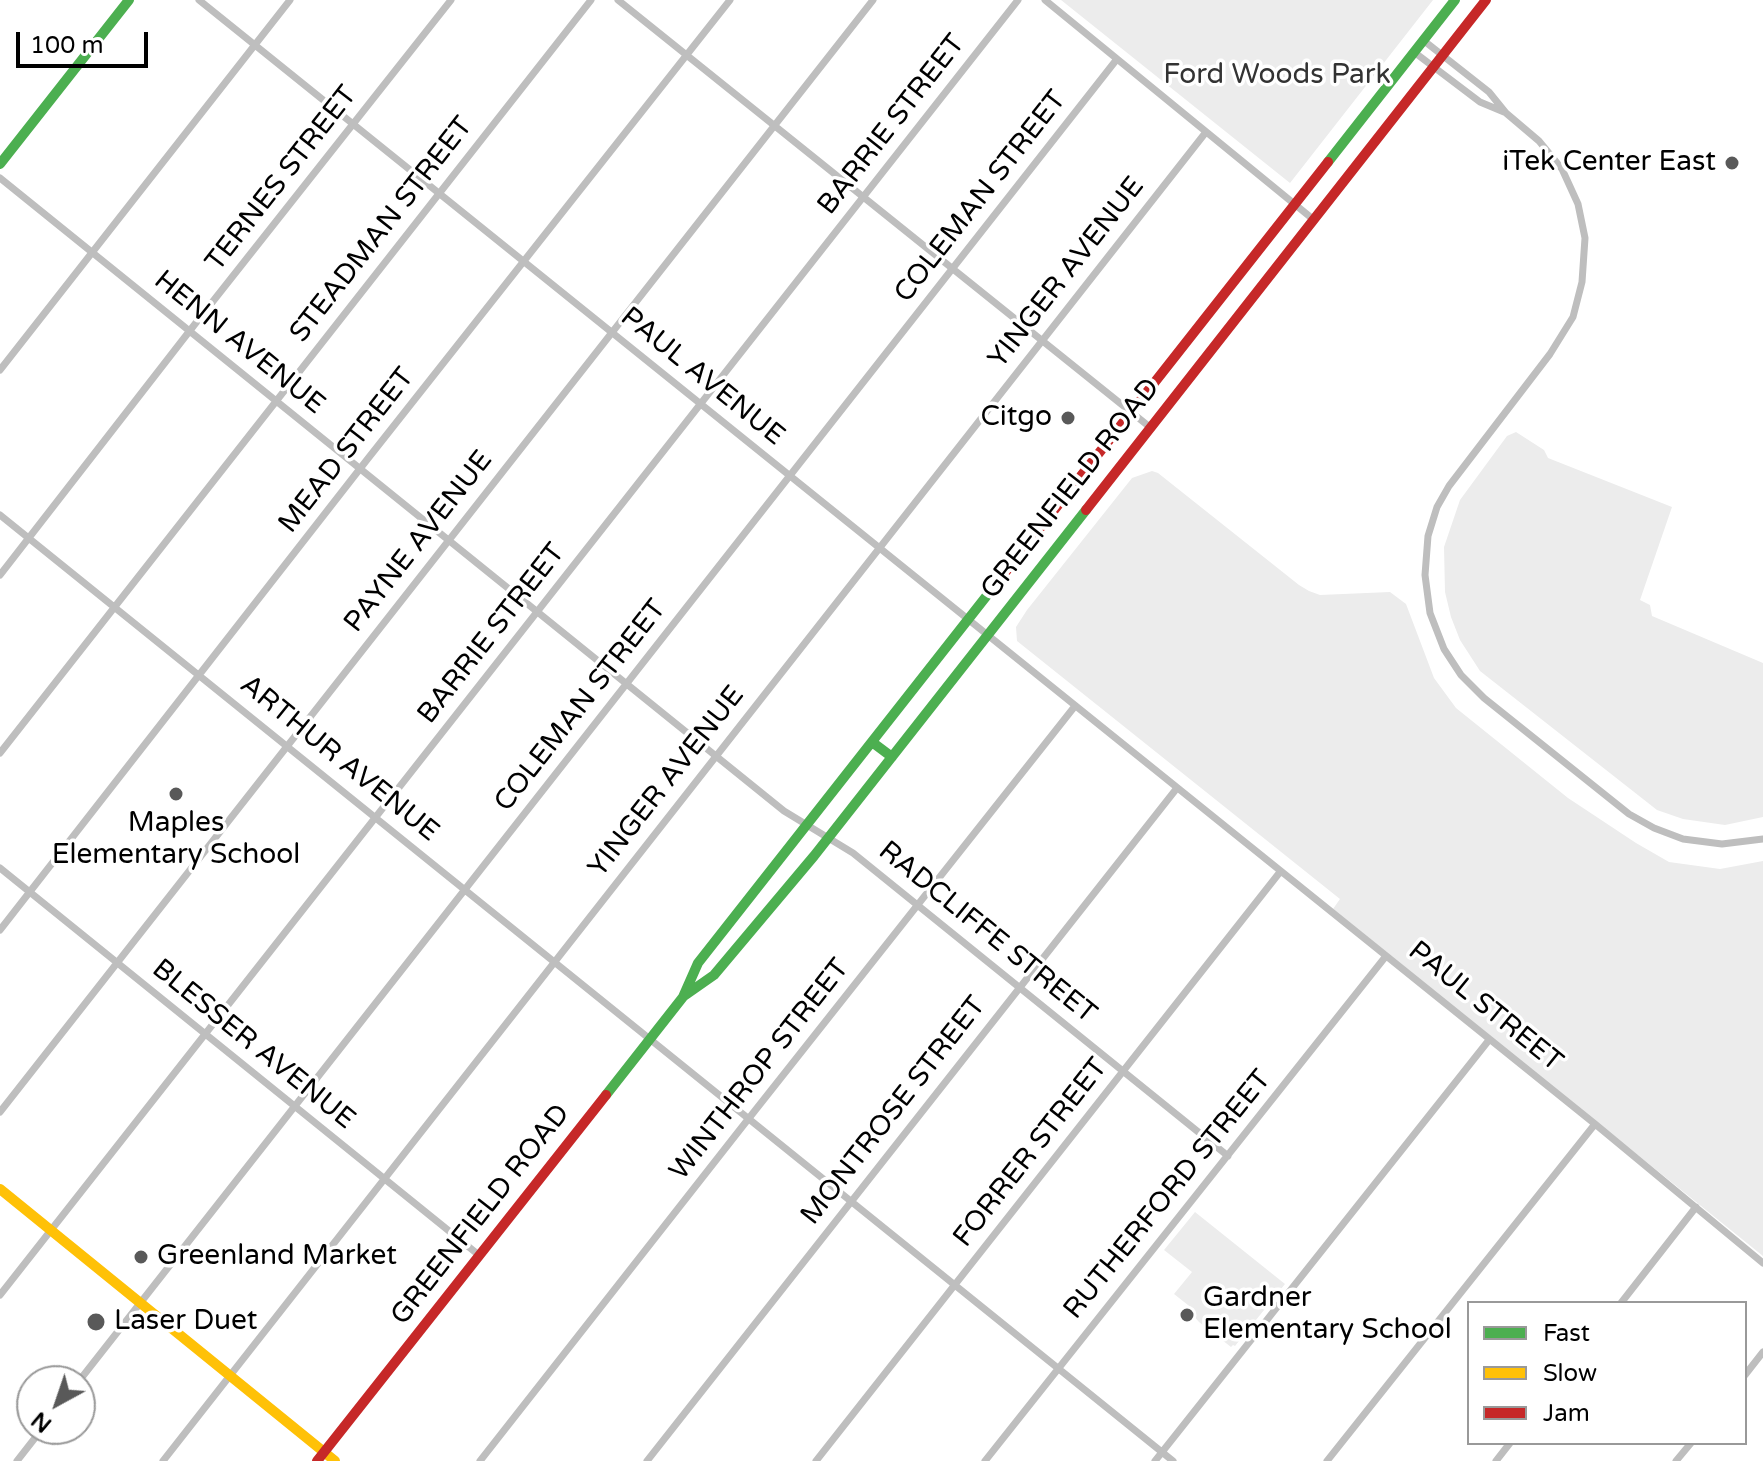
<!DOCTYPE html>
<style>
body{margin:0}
#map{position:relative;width:1763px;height:1461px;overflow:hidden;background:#fff;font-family:"Varela Round",sans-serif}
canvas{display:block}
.legend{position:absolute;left:1467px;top:1301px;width:280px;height:144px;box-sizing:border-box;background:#fff;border:2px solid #999;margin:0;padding:10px 14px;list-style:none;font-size:24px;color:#000}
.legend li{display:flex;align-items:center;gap:16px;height:40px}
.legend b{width:40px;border:2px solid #999}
.north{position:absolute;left:16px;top:1365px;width:80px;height:80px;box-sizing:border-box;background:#fff;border:2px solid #999;border-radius:50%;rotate:220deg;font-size:22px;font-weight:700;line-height:32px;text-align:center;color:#000}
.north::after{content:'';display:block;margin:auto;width:28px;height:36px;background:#595959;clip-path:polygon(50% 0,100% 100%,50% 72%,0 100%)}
.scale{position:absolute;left:16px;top:32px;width:132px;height:36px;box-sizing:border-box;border:4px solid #000;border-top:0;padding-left:10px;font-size:24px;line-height:28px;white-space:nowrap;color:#000;-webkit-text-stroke:6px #fff;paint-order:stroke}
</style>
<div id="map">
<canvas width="1763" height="1461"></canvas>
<ul class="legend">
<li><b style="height:10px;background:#4caf50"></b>Fast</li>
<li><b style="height:10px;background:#ffc107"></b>Slow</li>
<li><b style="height:10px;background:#c62828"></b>Jam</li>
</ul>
<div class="north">N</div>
<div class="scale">100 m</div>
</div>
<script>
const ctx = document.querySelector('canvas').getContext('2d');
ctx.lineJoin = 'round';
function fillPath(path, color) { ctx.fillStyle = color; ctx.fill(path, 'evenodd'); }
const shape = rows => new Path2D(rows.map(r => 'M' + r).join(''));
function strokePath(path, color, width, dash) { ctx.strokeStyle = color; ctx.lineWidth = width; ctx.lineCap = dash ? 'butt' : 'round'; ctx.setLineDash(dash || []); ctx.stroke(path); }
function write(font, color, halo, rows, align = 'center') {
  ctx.font = font + ' "Varela Round",sans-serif'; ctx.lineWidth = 7; ctx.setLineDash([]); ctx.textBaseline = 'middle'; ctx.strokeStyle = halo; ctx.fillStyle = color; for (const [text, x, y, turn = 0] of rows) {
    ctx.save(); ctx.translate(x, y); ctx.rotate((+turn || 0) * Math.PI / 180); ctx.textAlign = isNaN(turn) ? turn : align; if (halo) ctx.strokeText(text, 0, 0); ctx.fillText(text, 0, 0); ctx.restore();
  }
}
fillPath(shape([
 [1061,0,1433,0,1290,183],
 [1516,432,1544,450,1548,458,1672,507,1640,600,1650,605,1652,616,1763,663,1763,817,1725,825,1683,819,1657,810,1480,671,1460,640,1451,617,1445,592,1444,547,1460,500,1507,436],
 [1152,471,1158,473,1299,585,1309,591,1320,595,1390,592,1406,604,1434,678,1456,708,1568,798,1636,843,1669,862,1720,869,1763,861,1763,1256,1333,909,1340,899,1017,641,1016,627,1027,610,1132,478],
 [1195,1212,1285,1284,1235,1346,1233,1345,1231,1347,1199,1322,1191,1313,1193,1309,1174,1294,1192,1272,1164,1250]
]), '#ececec');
strokePath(shape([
 [199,0,1595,1124,1763,1263],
 [618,0,1151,428],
 [1045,0,1314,220],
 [1423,40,1489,92,1506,113,1539,141,1562,169,1578,204,1585,238,1582,282,1573,317,1550,354,1449,486,1437,507,1428,536,1425,575,1430,613,1444,649,1461,675,1484,698,1629,814,1654,828,1683,839,1722,844,1763,839],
 [1414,52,1480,102,1504,112],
 [0,178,784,811,853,853,1228,1156],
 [0,370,290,0],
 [0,515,1173,1461],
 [0,575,195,324,451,0],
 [0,753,591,0],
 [0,868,480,1256],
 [0,930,366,461,730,0],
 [0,1112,873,0],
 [0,1295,1018,0],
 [1621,1303,1696,1207],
 [1745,1375,1763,1352],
 [79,1381,1117,59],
 [17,1461,42,1429],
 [163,1461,1206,132],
 [480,1461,742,1127,1075,706],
 [647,1461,1177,788],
 [816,1461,1280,872],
 [985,1461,1386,956],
 [1155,1461,1489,1040],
 [1327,1461,1595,1124],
 [1496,1461,1510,1443],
 [1676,1461,1691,1443]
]), '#bebebe', 7);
strokePath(shape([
 [1328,162,1455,0],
 [0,164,129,0],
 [872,742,892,757],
 [684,996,714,975,814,856,1086,510],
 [606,1095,683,997,698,963,1003,575]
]), '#4caf50', 10);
strokePath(shape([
 [0,1189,335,1461]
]), '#ffc107', 10);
strokePath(shape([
 [1086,510,1486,0],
 [1003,575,1328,162],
 [317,1461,606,1095]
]), '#c62828', 10);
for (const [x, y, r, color] of [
 [1732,163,8,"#595959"],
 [1068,418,8,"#595959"],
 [176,794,8,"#595959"],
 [141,1257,8,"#595959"],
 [1187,1315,8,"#595959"],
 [96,1322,10,"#595959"]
]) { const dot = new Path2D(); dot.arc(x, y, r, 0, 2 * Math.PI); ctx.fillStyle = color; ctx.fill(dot); strokePath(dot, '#fff', 3); }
write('28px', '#333', '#fff', [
 ["Ford Woods Park",1277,76]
]);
write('28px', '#000', '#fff', [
 ["BARRIE STREET",892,125,-52],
 ["TERNES STREET",282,179,-52],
 ["COLEMAN STREET",981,197,-52],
 ["STEADMAN STREET",382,230,-52],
 ["YINGER AVENUE",1067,273,-52],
 ["HENN AVENUE",239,343,39],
 ["PAUL AVENUE",702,377,39],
 ["MEAD STREET",347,451,-52],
 ["GREENFIELD ROAD",1071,489,-52],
 ["PAYNE AVENUE",419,542,-52],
 ["BARRIE STREET",492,634,-52],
 ["COLEMAN STREET",581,706,-52],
 ["ARTHUR AVENUE",339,759,39],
 ["YINGER AVENUE",667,782,-52],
 ["RADCLIFFE STREET",987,933,39],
 ["PAUL STREET",1485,1007,39],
 ["BLESSER AVENUE",253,1045,39],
 ["WINTHROP STREET",760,1070,-52],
 ["MONTROSE STREET",894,1111,-52],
 ["FORRER STREET",1031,1153,-52],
 ["RUTHERFORD STREET",1168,1195,-51],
 ["GREENFIELD ROAD",481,1215,-52]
]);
write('28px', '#000', '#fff', [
 ["iTek Center East",1716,163,"right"],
 ["Citgo",1052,418,"right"],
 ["Maples",176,824,"center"],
 ["Elementary School",176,856,"center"],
 ["Greenland Market",157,1257],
 ["Gardner",1203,1299],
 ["Elementary School",1203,1331],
 ["Laser Duet",114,1322]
], 'left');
</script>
